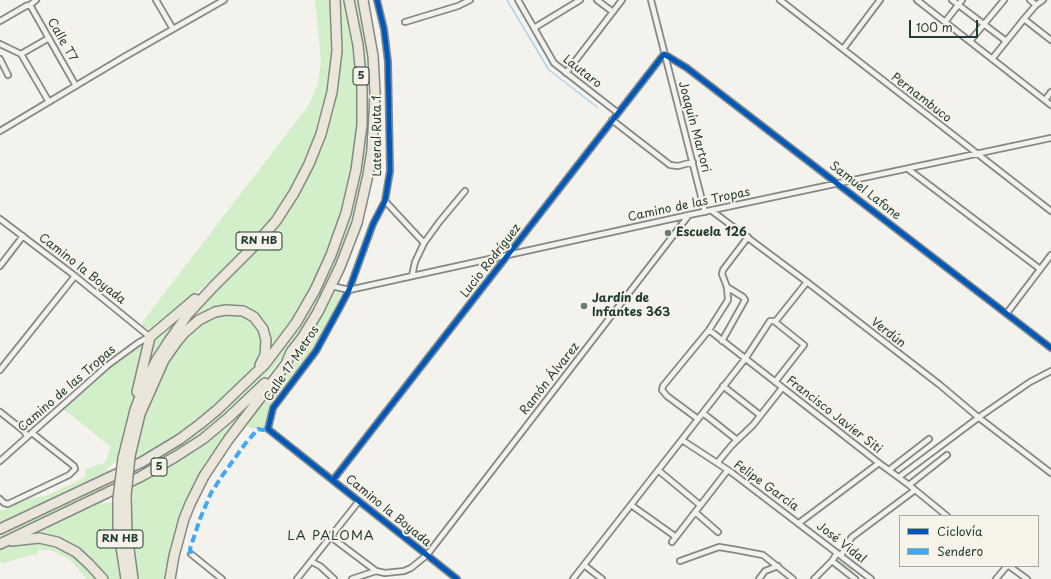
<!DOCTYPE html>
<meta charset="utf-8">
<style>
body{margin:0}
#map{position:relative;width:1051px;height:579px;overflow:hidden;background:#f4f2ec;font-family:"Playpen Sans",sans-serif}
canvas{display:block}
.legend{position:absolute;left:899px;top:515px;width:140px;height:52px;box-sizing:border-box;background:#f7f3e8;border:1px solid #a1aaa0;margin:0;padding:5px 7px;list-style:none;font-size:12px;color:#1f3d34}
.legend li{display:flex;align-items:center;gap:8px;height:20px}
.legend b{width:20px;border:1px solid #a1aaa0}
.scale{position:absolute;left:909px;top:20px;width:69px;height:18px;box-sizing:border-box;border:2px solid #1f3d34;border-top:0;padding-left:5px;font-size:12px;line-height:14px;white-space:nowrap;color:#1f3d34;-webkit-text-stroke:3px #f7f3e8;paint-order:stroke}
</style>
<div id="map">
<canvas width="1051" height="579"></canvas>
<ul class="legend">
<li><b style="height:5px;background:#0057b8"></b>Ciclovía</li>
<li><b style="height:5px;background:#3fa9f5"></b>Sendero</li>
</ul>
<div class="scale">100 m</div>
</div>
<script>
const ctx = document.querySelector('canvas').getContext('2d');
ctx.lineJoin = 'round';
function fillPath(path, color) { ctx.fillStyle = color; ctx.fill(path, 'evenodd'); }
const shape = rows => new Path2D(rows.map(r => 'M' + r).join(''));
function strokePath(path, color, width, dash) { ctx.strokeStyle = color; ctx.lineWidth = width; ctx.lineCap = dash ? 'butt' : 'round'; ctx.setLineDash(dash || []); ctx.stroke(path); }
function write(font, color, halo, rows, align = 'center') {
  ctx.font = font + ' "Playpen Sans",sans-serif'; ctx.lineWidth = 4; ctx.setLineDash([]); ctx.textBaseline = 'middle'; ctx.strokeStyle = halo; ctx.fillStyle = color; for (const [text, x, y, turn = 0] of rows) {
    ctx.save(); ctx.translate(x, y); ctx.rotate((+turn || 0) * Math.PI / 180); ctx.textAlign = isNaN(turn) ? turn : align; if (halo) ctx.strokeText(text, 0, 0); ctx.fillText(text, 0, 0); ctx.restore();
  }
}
fillPath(shape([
 [315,0,330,0,332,53,327,98,318,127,306,161,295,183,270,220,230,264,154,329,148,329,142,325,143,321,308,106,318,84,321,62],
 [339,0,345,0,353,42,358,89,356,137,351,173,346,199,334,237,316,280,292,321,270,352,266,327,227,306,177,337,182,327,307,177,341,44],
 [353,0,359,0,367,41,372,100,365,174,352,226,328,286,300,335,281,360,262,381,233,411,187,445,131,477,132,470,214,418,241,394,268,367,340,241,366,87,362,43],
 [339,291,342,292,334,313,312,350,273,404,266,427,264,429,251,428,247,426,246,423,303,346,335,293],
 [186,309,144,380,153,339],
 [227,312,247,316,262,332,263,349,256,365,224,396,183,430,156,448,140,457,136,458,135,453,144,412,166,364,182,340,205,319],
 [144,344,146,349,117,461,105,470,113,470,0,523,0,511,28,499,45,496,76,482,86,476,85,470,96,465,103,464,106,460,111,447,70,414,62,409,117,361,141,345],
 [245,409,220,442,204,467,194,487,176,533,169,559,165,579,137,579,130,536,130,495,134,484,200,446,224,427],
 [116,478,114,486,0,539,0,532],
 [108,497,103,502,103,504,114,502,115,542,121,579,106,579,79,552,28,535],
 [30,541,53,544,81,562,98,579,87,579,69,559,51,550,38,550,38,554,24,557,4,563,0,563,0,549,9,545],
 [836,557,840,557,854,569,853,573,850,573,835,560]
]), '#d3efc9');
strokePath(shape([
 [507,0,549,70,597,107]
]), '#afd2ee', 1.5);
const street = shape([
 [156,0,173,29],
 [377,0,384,29,388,62,390,171,385,201,373,224,349,290,339,309,316,351,273,408,268,429,457,579],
 [518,0,554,63,618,113],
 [597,0,613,12],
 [651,0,705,212],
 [780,0,1051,211],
 [917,0,1051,105],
 [952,0,1006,41],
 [1030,0,1036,5],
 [30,5,76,86],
 [1024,19,1051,40],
 [0,21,26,6,30,5,36,0],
 [405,22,458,6,470,0],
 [945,22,962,0],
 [534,28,580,0],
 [970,41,1004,0],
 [0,44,21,54,49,102],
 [843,49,880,0],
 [21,54,49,38],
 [0,59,8,75],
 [992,59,1024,19,1036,5,1043,0],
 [566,73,622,0],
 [1045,100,1051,92],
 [612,120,670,165,678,166,693,162],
 [0,131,124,57,224,0],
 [908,169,1040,269],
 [385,201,424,243],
 [712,211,807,282,940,385,978,417,1051,473],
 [0,219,75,276,150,337],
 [0,266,23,236],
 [412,276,415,262,424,243,440,221,465,191],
 [332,286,349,290,689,215,1051,138],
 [1007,313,1051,255],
 [775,322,807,282],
 [709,330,879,463,909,485,947,516],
 [722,341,745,300,743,297,727,287],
 [0,370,75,276],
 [723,386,760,415],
 [0,412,24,431,27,436],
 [703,413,737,440],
 [698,419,667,396,662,390,663,386,709,330,728,300,727,287,722,274,723,270,748,237],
 [682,440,731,472,871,579],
 [0,461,108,365,138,343,145,339,150,337],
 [717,463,732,445,753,425,782,388],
 [658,470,700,505],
 [889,470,929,439],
 [899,477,982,415,1030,382,1051,371],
 [333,480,664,54,687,68,1051,348],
 [909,485,947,455],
 [0,499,4,503,8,504,69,475,75,469,74,466,32,433],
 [631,505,676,537],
 [695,512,718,532],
 [799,523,879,463],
 [331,537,376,571],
 [672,542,727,471],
 [191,554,222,579],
 [841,556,846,545,852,537,915,490],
 [680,561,719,547,737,550,763,555,793,579],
 [832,561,855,579],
 [312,562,320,566,334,579],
 [584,565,602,579],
 [1009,566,1027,579],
 [297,579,359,501],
 [352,579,376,571,385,573,404,571,411,568,427,555,689,215],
 [573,579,745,359,770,321,774,321,804,345,775,382],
 [759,579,765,571,778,566],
 [814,579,832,561,837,553],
 [996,579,1007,566]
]);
const highway = shape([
 [137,392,150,337,195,299],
 [130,456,140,414,164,360,178,340,184,333,199,320,215,312,226,310,243,311,254,317,263,329,266,340,265,355,260,365],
 [123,458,135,410,145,383,156,361,169,341,188,314,213,287,253,247,276,221,294,193,309,164,321,134,332,92,337,51,335,0],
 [126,496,127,534,133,579],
 [118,499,118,527,126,579],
 [0,529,142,462,180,439,200,424,217,410,265,364,296,323,315,290,331,255,346,213,356,170,362,125,362,88,358,45,349,0],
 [12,541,39,538,57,542,76,552,89,564,103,579],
 [0,544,140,477,175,457,203,439,228,418,265,383],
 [170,579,174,556,184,519,190,504,204,476,228,440,286,364,291,352,302,338,318,312,340,267,357,223,368,175,372,150,374,114,375,93,373,56,363,0]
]);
strokePath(street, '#848985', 8);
strokePath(highway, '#848985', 12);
strokePath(street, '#f2f1ed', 4.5);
strokePath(highway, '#ebe6da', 9);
const highwayBridge = shape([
 [126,496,130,456],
 [118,499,123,458]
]);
strokePath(highwayBridge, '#848985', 12, []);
strokePath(highwayBridge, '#ebe6da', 9);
strokePath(shape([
 [191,554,190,549,200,519,211,493,222,476,245,444,258,429,263,430,268,429]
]), '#3fa9f5', 4, [8, 4]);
strokePath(shape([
 [377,0,384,29,388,62,390,171,385,201,373,224,349,290,339,309,316,351,273,408,268,429,457,579],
 [333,480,664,54,687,68,1051,348]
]), '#0057b8', 5);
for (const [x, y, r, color] of [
 [668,233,4,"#6a7c74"],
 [584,306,4,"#6a7c74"]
]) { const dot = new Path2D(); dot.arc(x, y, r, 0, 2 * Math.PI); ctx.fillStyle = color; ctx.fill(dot); strokePath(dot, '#f7f3e8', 1.5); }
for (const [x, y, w] of [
 [361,76,16],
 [259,241,46],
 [159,467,16],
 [120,539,46]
]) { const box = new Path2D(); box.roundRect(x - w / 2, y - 9, w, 18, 3); ctx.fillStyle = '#f7f3e8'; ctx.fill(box); strokePath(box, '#1f3d34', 1); }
write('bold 11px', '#1f3d34', null, [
 ["5",361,76],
 ["RN HB",259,241],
 ["5",159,467],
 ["RN HB",120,539]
]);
write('12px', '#1f3d34', '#f7f3e8', [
 ["Calle T7",62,40,60],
 ["Lautaro",582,72,38],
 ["Pernambuco",921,98,38],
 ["Joaquín Martori",694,127,75],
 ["Lateral Ruta 1",378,136,-90],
 ["Samuel Lafone",865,191,38],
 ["Camino de las Tropas",689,205,-12],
 ["Lucio Rodríguez",491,261,-52],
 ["Camino la Boyada",82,269,38],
 ["Verdún",888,333,38],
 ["Calle 17 Metros",292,364,-56],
 ["Ramón Álvarez",550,379,-52],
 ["Camino de las Tropas",67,389,-41],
 ["Francisco Javier Siti",834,415,38],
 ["Felipe García",766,486,36],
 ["Camino la Boyada",388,511,39],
 ["José Vidal",841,543,38]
]);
write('bold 12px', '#1f3d34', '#f7f3e8', [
 ["Escuela 126",676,233],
 ["Jardín de",592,299],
 ["Infantes 363",592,313]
], 'left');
ctx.letterSpacing = '1px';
write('13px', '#1f3d34', '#f7f3e8', [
 ["LA PALOMA",331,536]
]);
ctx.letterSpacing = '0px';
</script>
